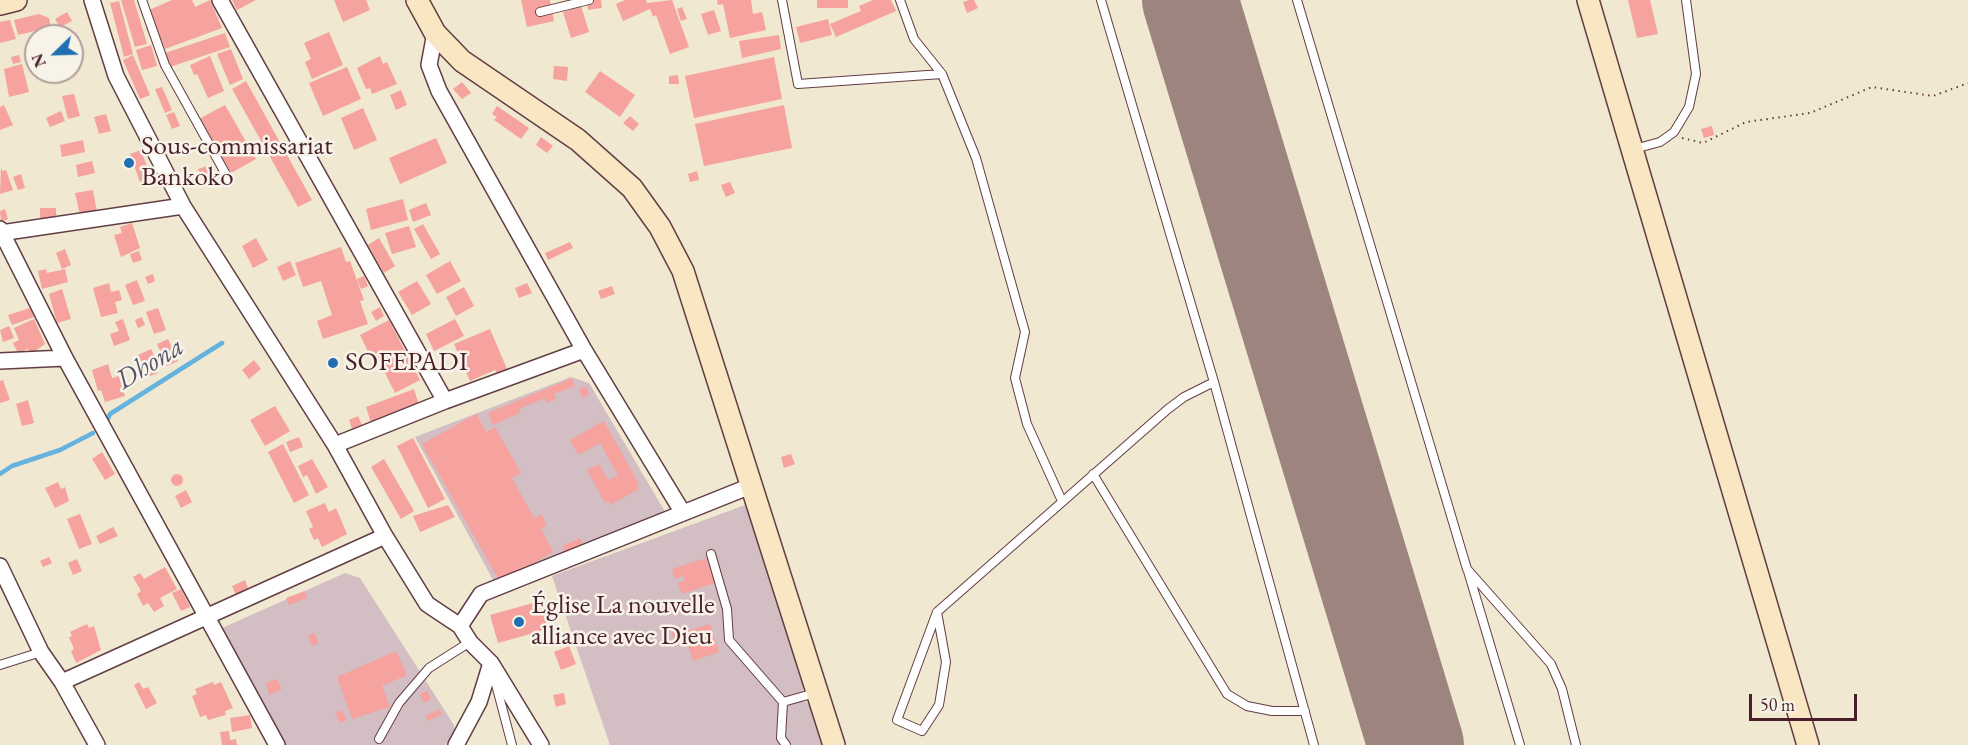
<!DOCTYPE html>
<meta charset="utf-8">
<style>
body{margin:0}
#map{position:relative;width:1968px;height:745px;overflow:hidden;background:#f0e8d0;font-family:"EB Garamond",serif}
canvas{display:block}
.north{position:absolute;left:24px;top:24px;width:60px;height:60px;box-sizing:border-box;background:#f7f3e8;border:2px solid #b29e9c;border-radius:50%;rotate:247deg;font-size:16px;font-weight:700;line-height:24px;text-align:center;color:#4a1f2b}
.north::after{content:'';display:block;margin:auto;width:21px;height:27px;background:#1f6fb2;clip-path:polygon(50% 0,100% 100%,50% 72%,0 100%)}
.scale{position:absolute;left:1749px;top:694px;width:108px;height:27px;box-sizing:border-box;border:3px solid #4a1f2b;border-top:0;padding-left:8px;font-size:18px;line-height:21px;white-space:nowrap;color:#4a1f2b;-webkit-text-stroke:4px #f7f3e8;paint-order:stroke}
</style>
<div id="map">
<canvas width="1968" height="745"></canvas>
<div class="north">N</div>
<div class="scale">50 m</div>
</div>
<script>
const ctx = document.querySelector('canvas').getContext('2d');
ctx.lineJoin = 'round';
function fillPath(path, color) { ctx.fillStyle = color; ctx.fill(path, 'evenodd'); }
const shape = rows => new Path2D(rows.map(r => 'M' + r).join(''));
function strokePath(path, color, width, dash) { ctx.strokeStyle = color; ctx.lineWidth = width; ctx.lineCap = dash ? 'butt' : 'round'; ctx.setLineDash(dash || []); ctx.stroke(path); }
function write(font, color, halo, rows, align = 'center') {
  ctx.font = font + ' "EB Garamond",serif'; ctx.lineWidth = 5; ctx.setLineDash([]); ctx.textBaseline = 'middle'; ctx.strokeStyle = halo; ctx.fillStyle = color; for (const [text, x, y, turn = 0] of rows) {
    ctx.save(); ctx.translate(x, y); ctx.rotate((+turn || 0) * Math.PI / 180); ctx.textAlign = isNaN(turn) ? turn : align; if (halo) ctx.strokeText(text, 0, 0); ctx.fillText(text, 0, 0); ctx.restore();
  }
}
fillPath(shape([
 [571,377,589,383,667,515,498,589,415,437],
 [748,504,805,685,800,697,811,706,823,745,610,745,552,576],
 [345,573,360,578,454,725,454,736,445,745,276,745,220,629]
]), '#d2bec3');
strokePath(shape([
 [106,423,110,414,222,343],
 [0,474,12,466,60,450,93,433]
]), '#64b3de', 4.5);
strokePath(shape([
 [1190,0,1416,745]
]), '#9d847e', 96);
fillPath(shape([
 [121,0,134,0,147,44,135,47],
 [172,0,192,0,195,7,210,0,222,28,165,49,161,39,153,43,146,28,155,24,149,10],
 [232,0,256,0,237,10],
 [334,0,366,0,370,10,343,22],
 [521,0,550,0,554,21,527,27],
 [587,0,601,0,602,8,588,10],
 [625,0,646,0,647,3,672,0,689,47,670,54,656,15,653,17,650,9,623,21,616,4],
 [717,0,751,0,753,14,762,12,766,30,730,38,723,4,718,5],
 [817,0,848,0,848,8,817,8],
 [873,0,891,0,896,11,836,37,830,24,861,11,859,6],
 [969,0,974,0,978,8,967,13,963,2],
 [1628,0,1650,0,1658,34,1637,38],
 [119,1,133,54,124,57,110,3],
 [581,6,589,32,571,38,563,12],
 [682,7,687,19,681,21,677,9],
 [714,10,721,31,708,35,701,14],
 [67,12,72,21,60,27,55,19],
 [39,14,49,18,51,27,18,35,14,20],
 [828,19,832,35,800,43,796,27],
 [10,20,16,39,0,43,0,22],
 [329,32,343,65,312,79,305,62,311,59,304,43],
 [225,33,230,47,170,67,165,53],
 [779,35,781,49,742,58,739,41],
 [151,45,157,66,142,70,136,50],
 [231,49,243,79,230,85,217,54],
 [19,55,21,62,13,64,11,57],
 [133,55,150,95,140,99,123,60],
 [210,56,224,91,208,98,197,74,194,75,190,65],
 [380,56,383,64,387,62,397,84,372,94,370,88,366,89,357,68],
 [774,57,782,99,694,118,685,76],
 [22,64,29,92,9,97,4,69],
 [554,66,568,67,567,81,553,79],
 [347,67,361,99,323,116,309,83],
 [600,71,635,95,620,117,585,92],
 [678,75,679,84,669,84,669,76],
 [246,81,312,200,298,207,232,89],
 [462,82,471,93,462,99,453,89],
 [162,87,172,110,165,113,155,89],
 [401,90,407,105,396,110,390,95],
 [74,94,80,116,68,119,62,96],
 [4,105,13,125,0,130,0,107],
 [225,105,256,159,231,173,199,119],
 [784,105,792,148,704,166,695,124],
 [497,106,529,128,521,139,494,120,497,117,492,114],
 [363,108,377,140,354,150,341,118],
 [61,111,65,121,50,127,46,118],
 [174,112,180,126,172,129,166,115],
 [106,114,111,131,99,134,94,117],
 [630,116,639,124,633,131,623,123],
 [1712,126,1714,135,1704,138,1701,129],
 [541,137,553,146,547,153,536,145],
 [436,138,447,163,400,184,389,158],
 [83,140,85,152,62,157,60,145],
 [141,150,151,178,140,182,130,154],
 [92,161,95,173,78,177,76,165],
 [1,166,2,171,6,170,13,190,0,194],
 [207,166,213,181,204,184,198,169],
 [697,171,699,180,690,182,688,174],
 [21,174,25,188,18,190,13,177],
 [730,182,735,193,726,197,721,185],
 [93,190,97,212,80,215,75,193],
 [403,199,408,220,371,230,366,209],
 [426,203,431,215,413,222,409,210],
 [40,208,56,208,56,218,40,219],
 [5,209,8,219,1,222,0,211],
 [132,223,140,248,121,257,114,235,122,233,120,227],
 [423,224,440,254,431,259,414,229],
 [409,226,416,247,392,254,385,233],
 [256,238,268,260,253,268,242,246],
 [379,238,395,266,384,273,368,245],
 [570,242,573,248,548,260,545,253],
 [341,247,346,262,350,261,364,300,360,301,368,324,323,339,317,321,332,315,321,281,303,287,295,263],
 [65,249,71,265,62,269,56,253],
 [139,251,142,260,133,263,130,254],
 [290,261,296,275,283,281,277,267],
 [450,261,461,281,437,294,426,275],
 [46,269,47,273,65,269,68,282,42,289,38,271],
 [153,274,155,281,148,284,145,277],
 [364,276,368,286,361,289,357,279],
 [137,280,145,301,133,305,125,285],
 [417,281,431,304,412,315,398,292],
 [109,283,111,292,119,290,122,300,115,302,118,313,101,317,93,288],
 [527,283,532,293,519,298,515,288],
 [612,286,615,294,601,299,598,291],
 [464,287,474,306,456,316,446,297],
 [62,289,71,319,57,323,49,294],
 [380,307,384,316,376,321,371,312],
 [30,308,34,317,12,325,8,315],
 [158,308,166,330,154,334,146,312],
 [142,317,145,325,138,328,135,320],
 [34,319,45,344,31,354,28,349,18,353,13,343,19,340,14,328],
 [123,319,130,340,114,346,110,334,119,331,115,322],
 [455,319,464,336,434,351,426,334],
 [389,320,420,380,395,393,375,353,370,356,360,335],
 [9,326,14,338,3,342,0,330],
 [490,329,507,369,497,373,495,370,470,381,454,344],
 [168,339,178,361,167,366,157,344],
 [151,349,155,358,142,363,138,355],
 [254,360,261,369,249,379,242,370],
 [153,361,158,373,145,378,141,365],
 [108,364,112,378,119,376,125,396,105,402,101,390,98,391,92,370],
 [572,378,575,386,554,394,556,399,547,403,545,398,519,409,520,413,493,425,488,413],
 [3,380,10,400,0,403,0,381],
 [587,387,589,395,582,398,579,389],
 [414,389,419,405,371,423,366,407],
 [28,400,34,423,22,426,16,404],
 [275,406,290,431,265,446,250,420],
 [476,414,486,432,495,427,521,473,512,478,534,518,541,514,547,526,541,529,553,552,500,582,422,444],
 [358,416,362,425,352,429,349,420],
 [604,421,639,484,636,485,639,489,610,505,608,501,605,503,587,470,599,464,608,480,618,475,600,443,579,455,570,440],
 [299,437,303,447,290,452,286,442],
 [413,438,445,499,428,508,397,446],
 [283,444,309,495,294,503,268,452],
 [102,452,115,474,105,480,92,459],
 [791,454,795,464,784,468,781,457],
 [312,459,328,487,316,494,307,475,303,477,298,466],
 [384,459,414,511,401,519,371,467],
 '171 480a6 6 0 1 1 12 0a6 6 0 1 1-12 0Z',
 [58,482,61,489,65,487,69,501,55,508,45,488],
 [186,490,192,502,181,508,175,496],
 [325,503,329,512,336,508,347,534,322,547,318,538,314,540,309,529,313,527,306,511],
 [448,505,455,517,420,532,413,516],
 [80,514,92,544,79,549,67,519],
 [113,527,118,536,100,544,96,536],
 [580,538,587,553,569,561,562,546],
 [49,557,52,563,43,567,40,561],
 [706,558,715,583,682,594,678,583,685,580,683,576,675,579,672,569],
 [77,559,82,571,73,575,68,563],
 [165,567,177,589,160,598,164,606,154,612,148,603,143,606,137,594,141,591,133,577,140,573,144,579],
 [245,580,251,596,239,602,232,586],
 [181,589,190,607,181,611,172,593],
 [305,591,307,598,289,605,286,598],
 [540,601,548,629,498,643,490,615],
 [87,624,89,628,94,626,101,650,76,663,71,651,74,649,69,637,72,636,70,632],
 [710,624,719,652,693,661,684,632],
 [679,629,681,635,674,639,671,632],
 [314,633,319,643,312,646,308,636],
 [569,646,576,664,561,670,554,652],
 [396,651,407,675,382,686,390,707,352,719,337,677],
 [276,679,282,689,269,695,266,683],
 [139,682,143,689,148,687,157,703,146,709,134,685],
 [213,682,214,685,221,682,233,708,225,711,226,715,208,720,206,715,200,717,192,696,197,694,195,689],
 [428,691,431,699,423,703,420,694],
 [564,693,566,704,556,707,553,695],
 [439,709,442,714,428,721,426,716],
 [342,710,347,720,340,723,335,713],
 [250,715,252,728,232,732,230,718],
 [229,731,230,740,236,739,237,745,222,745,220,732]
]), '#f6a29e');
const lane = shape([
 [142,0,165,65,229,180],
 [782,0,798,84,942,74],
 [900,0,914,39,942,74,976,158,1025,332,1015,378,1027,424,1062,501],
 [1101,0,1214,382,1314,745],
 [1297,0,1467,569,1551,664,1562,689,1576,745],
 [540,12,589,0],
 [1634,149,1660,142,1674,132,1689,107,1696,74,1686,0],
 [1093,474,1227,694,1247,706,1272,711,1305,711],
 [711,554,727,609,729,640,783,702],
 [1468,571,1520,745],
 [937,612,946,662,939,705,922,731,897,720,937,612,1168,409,1184,397,1214,382],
 [0,665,41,652],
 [494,677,512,745],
 [379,739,399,703,429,668,470,642],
 [786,745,781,738,783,702,815,693]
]);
const street = shape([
 [92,0,116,76,183,206,335,445,385,536,427,604,460,626,470,642,491,663,541,745],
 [220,0,445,401],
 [435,33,429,65,439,91,584,350,683,513],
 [0,229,65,358,277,745],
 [0,233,183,206],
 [0,361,65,358],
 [335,445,445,401,584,350],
 [0,566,41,652,62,682,97,745],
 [460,626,481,594,753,485],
 [62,682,385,536],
 [456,745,479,702,491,663]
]);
const secondary = shape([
 [417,0,435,33,462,61,578,140,632,188,660,227,683,271,834,745],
 [1588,0,1808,745],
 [0,4,16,0]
]);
strokePath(lane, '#633d44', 10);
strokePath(street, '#633d44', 18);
strokePath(secondary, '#633d44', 24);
strokePath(shape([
 [1682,138,1703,143,1746,122,1810,113,1872,87,1933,96,1968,83]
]), '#633d44', 2, [1.5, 4.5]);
strokePath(lane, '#fff', 8);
strokePath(street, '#fff', 15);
strokePath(secondary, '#f9e7c3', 21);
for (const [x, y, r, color] of [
 [129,163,6,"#1f6fb2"],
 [333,363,6,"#1f6fb2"],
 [519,622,6,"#1f6fb2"]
]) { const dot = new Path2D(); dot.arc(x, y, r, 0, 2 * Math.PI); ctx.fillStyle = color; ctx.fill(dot); strokePath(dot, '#f7f3e8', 2); }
write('27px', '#4a1f2b', '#f7f3e8', [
 ["Sous-commissariat",141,147],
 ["Bankoko",141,178],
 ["SOFEPADI",345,363],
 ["Église La nouvelle",531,606],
 ["alliance avec Dieu",531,637]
], 'left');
write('italic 28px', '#53536a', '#f7f3e8', [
 ["Dhona",150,364,-32]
]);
</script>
